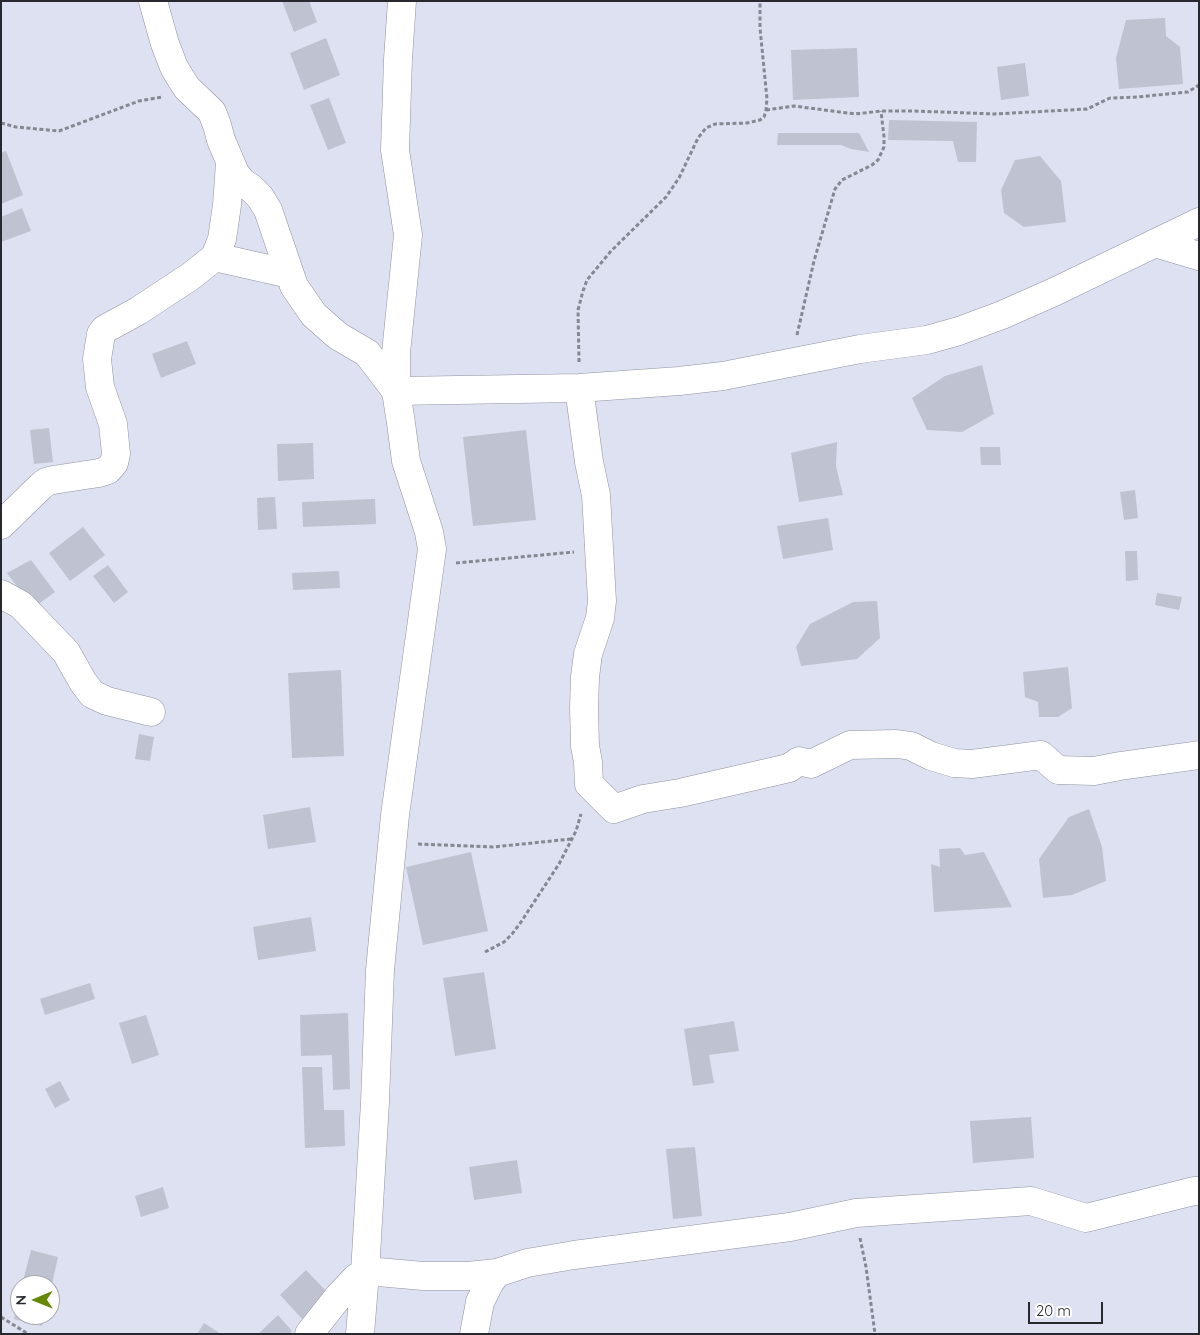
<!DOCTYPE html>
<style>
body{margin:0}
#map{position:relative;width:1200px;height:1335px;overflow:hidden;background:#dee1f1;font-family:Quicksand,sans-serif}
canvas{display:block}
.frame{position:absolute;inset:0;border:2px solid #28292f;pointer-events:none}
.north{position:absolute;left:10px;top:1275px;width:50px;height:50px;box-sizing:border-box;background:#fff;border:1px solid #a9a9ac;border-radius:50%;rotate:269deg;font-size:14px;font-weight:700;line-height:20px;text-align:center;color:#28292f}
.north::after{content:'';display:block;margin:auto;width:18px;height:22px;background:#658706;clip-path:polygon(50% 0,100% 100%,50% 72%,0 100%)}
.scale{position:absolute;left:1028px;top:1302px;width:75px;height:22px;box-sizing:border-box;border:2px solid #28292f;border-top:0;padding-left:6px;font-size:15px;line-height:18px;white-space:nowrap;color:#28292f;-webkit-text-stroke:4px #fff;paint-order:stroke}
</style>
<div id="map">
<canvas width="1200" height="1335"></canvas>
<div class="frame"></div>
<div class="north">N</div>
<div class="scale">20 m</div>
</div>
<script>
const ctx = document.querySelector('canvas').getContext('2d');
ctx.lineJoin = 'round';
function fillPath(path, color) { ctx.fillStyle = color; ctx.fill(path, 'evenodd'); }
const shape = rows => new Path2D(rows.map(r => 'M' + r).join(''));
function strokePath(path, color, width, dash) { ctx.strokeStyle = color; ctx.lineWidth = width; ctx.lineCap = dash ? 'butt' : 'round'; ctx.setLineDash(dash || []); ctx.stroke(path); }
fillPath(shape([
 [282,1,309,1,317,22,294,32],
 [1165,18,1166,36,1180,47,1183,84,1119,89,1116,58,1126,20],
 [326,38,340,75,304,90,290,53],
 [857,48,859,97,793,100,791,50],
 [1025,63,1029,96,1001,100,997,67],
 [329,98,346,143,328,150,310,105],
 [889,120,977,122,976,162,958,162,953,141,888,140],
 [778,133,859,133,869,152,851,149,841,145,777,145],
 [6,151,23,195,1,204,1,153],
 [1040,156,1061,181,1066,222,1024,227,1004,213,1001,190,1015,160],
 [22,208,31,231,1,242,1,217],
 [187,341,196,364,161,378,152,354],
 [982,365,994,414,962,432,927,430,912,398,945,376],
 [49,428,53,462,34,464,30,430],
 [526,430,536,520,473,526,463,437],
 [837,442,836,466,843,495,799,502,791,453],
 [313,443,314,479,278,481,277,444],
 [980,447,1000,447,1001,465,981,465],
 [1135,490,1138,518,1124,520,1120,492],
 [275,497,277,529,258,530,257,498],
 [375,499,376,524,303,527,302,502],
 [828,518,833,550,783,559,777,526],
 [83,527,105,555,70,581,49,553],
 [1125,551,1137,551,1138,580,1126,581],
 [31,560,55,592,33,608,7,573],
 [108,565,128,592,114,603,93,576],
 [339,571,340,588,293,590,292,573],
 [1157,593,1182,597,1179,610,1155,605],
 [877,601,880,638,857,659,801,666,796,647,810,624,853,602],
 [1068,667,1072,708,1058,717,1039,717,1038,702,1025,697,1023,672],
 [341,670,344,756,292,758,288,673],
 [139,734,154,737,150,761,135,759],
 [310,807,316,842,268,849,263,815],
 [1089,809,1102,847,1106,881,1072,895,1043,898,1039,859,1069,817],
 [960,848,965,855,984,852,1012,907,934,912,931,864,940,867,939,849],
 [471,852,488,931,423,945,406,867],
 [311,917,316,951,258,960,253,927],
 [484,972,496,1049,455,1056,443,978],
 [90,983,95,999,45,1015,40,999],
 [348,1013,350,1089,333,1090,332,1055,301,1056,300,1015],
 [146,1015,159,1055,132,1064,119,1023],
 [734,1021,739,1051,709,1055,714,1083,693,1086,684,1029],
 [302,1067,322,1067,324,1110,344,1110,345,1146,305,1148],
 [60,1081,70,1100,55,1108,45,1089],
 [1031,1117,1034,1158,973,1163,970,1121],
 [695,1147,702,1216,673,1219,666,1149],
 [517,1160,522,1193,474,1200,469,1167],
 [163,1187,169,1208,141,1217,135,1196],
 [31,1250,58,1257,51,1289,50,1285,22,1285],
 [306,1270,344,1310,316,1334,280,1295],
 [19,1298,20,1315,45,1315,42,1326,14,1319],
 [278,1315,292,1331,289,1334,258,1334],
 [204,1323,221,1334,197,1334]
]), '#bfc2d1');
const minor = shape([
 [153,1,165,44,174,67,181,79,187,88,212,112,217,125,221,140,235,173,242,182,251,188,260,197,268,210,294,286,314,315,338,336,367,353,396,391,579,388,679,381,723,376,860,349,927,340,959,331,1002,315,1054,292,1199,222],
 [1155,243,1199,256],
 [215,257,290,274],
 [579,388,589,462,596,495,602,601,600,618,588,654,585,677,584,708,585,746,588,762,589,784,614,809,643,799,680,793,789,768,799,761,811,764,850,745,897,744,911,746,931,756,954,763,972,764,1041,755,1058,770,1094,771,1120,766,1199,755],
 [1,525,41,486,46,482,53,480,99,473,108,470,114,463,116,454,113,424,100,387,97,359,101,334,105,329,138,311,191,276,215,257,222,239,227,205,230,163],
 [1,594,21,605,66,652,83,682,92,694,107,701,151,712],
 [309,1334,339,1296,356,1278,365,1273,378,1272,423,1276,468,1276,497,1273,527,1263,574,1255,790,1227,856,1213,1031,1201,1086,1218,1194,1191,1199,1191],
 [360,1334,365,1273,375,1102,380,970,395,815,432,549,429,532,406,461,401,423,396,391,396,353,408,235,395,150,398,59,402,1],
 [474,1334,480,1302,490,1282,497,1273]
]);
strokePath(minor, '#8f92a1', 29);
strokePath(shape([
 [766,110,794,106,855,114,881,111,915,111,994,114,1087,109,1110,98,1137,97,1188,92,1199,85],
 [1,123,16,127,59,131,139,101,162,97],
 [797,335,814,261,835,189,842,180,872,165,878,160,884,147,884,137,881,111],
 [579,362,578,310,583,291,587,280,611,251,666,197,679,178,698,138,706,128,715,124,747,123,760,120,764,117,766,110,767,99,760,28,760,1],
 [456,563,574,552],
 [418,844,493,847,571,839],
 [485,952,504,942,512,934,521,922,559,864,576,831,581,814],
 [860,1238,866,1267,875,1334],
 [1,1317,28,1334]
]), '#858792', 3, [4, 2.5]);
strokePath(minor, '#fff', 28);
</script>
